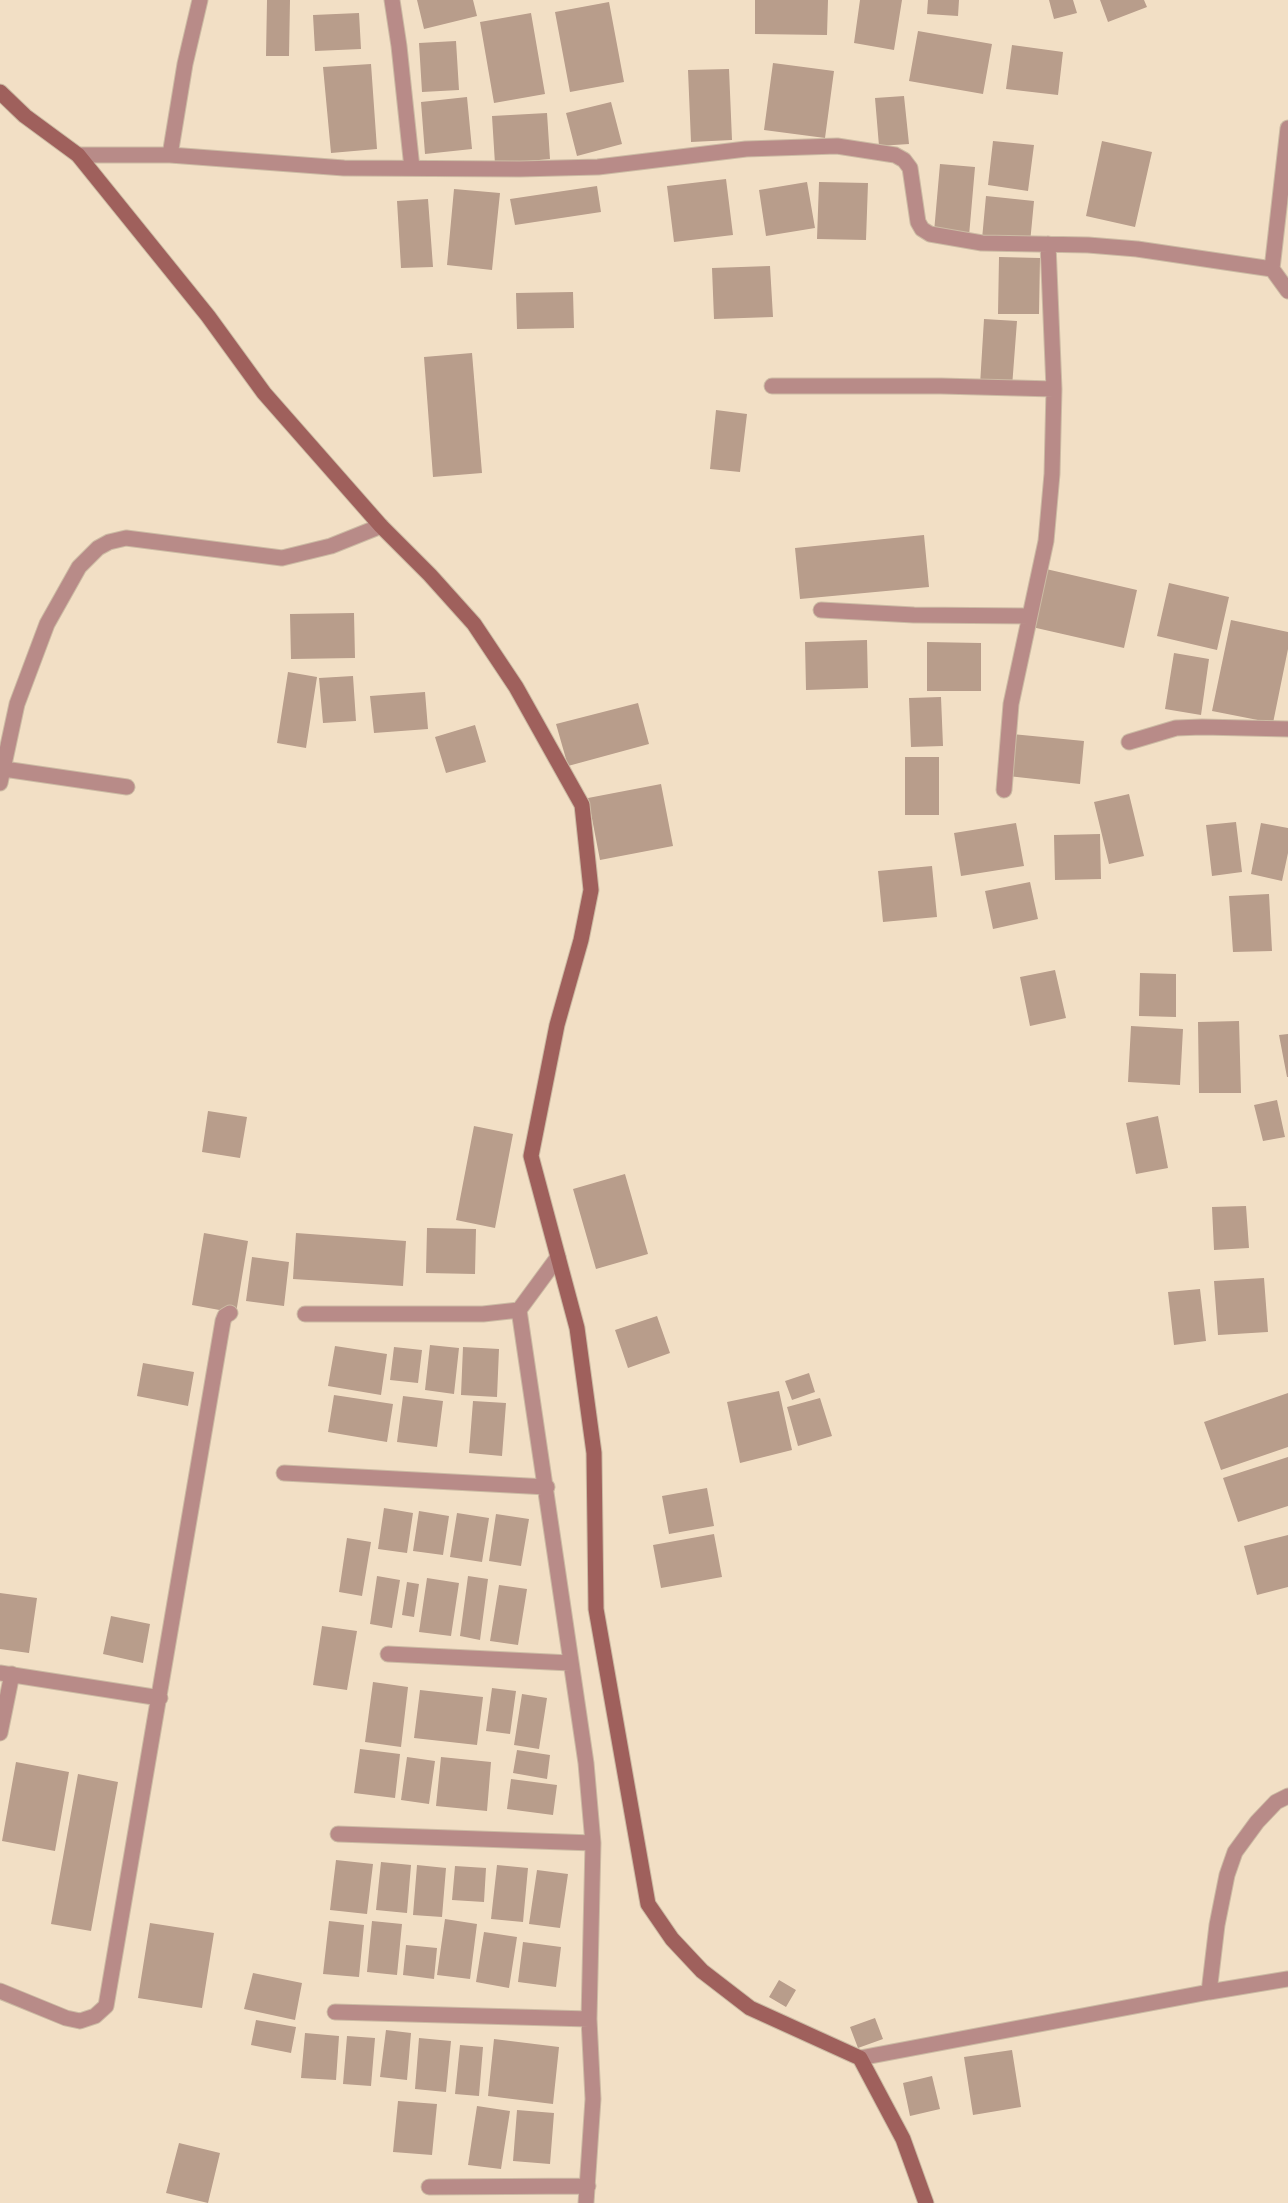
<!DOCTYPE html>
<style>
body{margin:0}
canvas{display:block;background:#f2dfc5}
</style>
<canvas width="1288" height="2203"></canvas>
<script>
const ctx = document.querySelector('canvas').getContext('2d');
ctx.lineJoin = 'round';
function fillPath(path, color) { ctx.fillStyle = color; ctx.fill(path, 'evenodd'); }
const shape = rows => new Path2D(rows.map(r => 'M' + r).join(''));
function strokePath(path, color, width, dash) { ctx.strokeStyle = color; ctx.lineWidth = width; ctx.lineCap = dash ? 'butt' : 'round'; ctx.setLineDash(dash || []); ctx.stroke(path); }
fillPath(shape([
 [267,0,290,0,289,56,266,56],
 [417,0,473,0,477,16,424,29],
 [755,0,828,0,827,35,755,34],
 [860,0,902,0,894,50,854,43],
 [928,0,959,0,958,16,927,14],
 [1049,0,1073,0,1077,13,1054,19],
 [1100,0,1144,0,1147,7,1108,22],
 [609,2,624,82,570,92,555,12],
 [359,13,361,49,315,51,313,15],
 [531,13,545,94,494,103,480,22],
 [918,31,992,44,983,94,909,81],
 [456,41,459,90,422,92,419,43],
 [1012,45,1063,52,1058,95,1006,89],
 [773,63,834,71,825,138,764,130],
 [371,64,377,149,331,153,323,67],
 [729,69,732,140,691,142,688,70],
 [904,96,909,144,879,146,875,98],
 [467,97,472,149,425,154,421,102],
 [611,102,622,144,577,156,566,113],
 [547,113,550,159,495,164,492,116],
 [993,141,1034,145,1028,191,988,185],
 [1102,141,1152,152,1135,227,1086,216],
 [940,164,975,167,969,236,934,232],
 [726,179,733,235,674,242,667,186],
 [807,182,815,228,766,236,759,190],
 [819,182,868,183,866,240,817,239],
 [597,186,601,212,515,225,510,199],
 [454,189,500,193,492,270,447,265],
 [986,196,1034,201,1030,243,982,239],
 [428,199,433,267,401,268,397,201],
 [999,257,1040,258,1039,314,998,314],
 [770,266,773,317,714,319,712,268],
 [573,292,574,328,517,329,516,293],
 [984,319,1017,321,1012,387,980,385],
 [472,353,482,473,433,477,424,357],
 [716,410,747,414,740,472,710,469],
 [924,535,929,587,800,599,795,548],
 [1046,569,1137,590,1124,648,1032,627],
 [1169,583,1229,597,1217,650,1157,636],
 [354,613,355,658,291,659,290,614],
 [1231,620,1288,632,1288,649,1273,723,1212,711],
 [867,640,868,688,806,690,805,642],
 [927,642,981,643,981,691,927,691],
 [1174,653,1209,659,1201,715,1165,709],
 [288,672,317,677,306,748,277,743],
 [353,676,356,721,323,723,319,678],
 [425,692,428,729,374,733,370,696],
 [941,697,943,746,911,747,909,698],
 [638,703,649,744,568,766,556,724],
 [475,725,486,762,446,773,435,737],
 [1012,734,1084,741,1080,784,1008,776],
 [905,757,939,757,939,815,905,815],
 [661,784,673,846,600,860,588,798],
 [1129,794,1144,856,1109,864,1094,802],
 [1236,822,1242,872,1212,876,1206,825],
 [1016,823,1024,866,961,876,954,833],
 [1261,823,1288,828,1288,853,1282,881,1251,874],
 [1100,834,1101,879,1055,880,1054,835],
 [932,866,937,917,883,922,878,871],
 [1030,882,1038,919,993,929,985,891],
 [1269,894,1272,951,1233,952,1229,896],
 [1055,970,1066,1018,1030,1026,1020,977],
 [1140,973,1176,974,1176,1017,1139,1016],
 [1239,1021,1241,1093,1199,1093,1198,1022],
 [1131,1026,1183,1029,1180,1085,1128,1082],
 [1288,1034,1288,1077,1287,1077,1279,1035],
 [1277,1100,1285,1137,1263,1141,1254,1105],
 [208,1111,247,1117,240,1158,202,1152],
 [1158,1116,1168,1168,1136,1174,1126,1123],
 [474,1126,513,1134,495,1228,456,1220],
 [625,1174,648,1254,596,1269,573,1189],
 [1246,1206,1249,1248,1214,1250,1212,1207],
 [427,1228,476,1229,475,1274,426,1273],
 [204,1233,248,1241,236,1313,192,1305],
 [296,1233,406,1241,403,1286,293,1279],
 [252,1257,289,1262,284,1306,246,1301],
 [1264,1278,1268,1332,1218,1335,1214,1281],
 [1200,1289,1206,1341,1174,1345,1168,1292],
 [657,1316,670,1353,628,1368,615,1330],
 [430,1345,459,1348,454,1394,425,1390],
 [335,1346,387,1354,381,1395,328,1386],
 [394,1347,422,1350,418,1383,390,1380],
 [463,1347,499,1349,497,1397,461,1395],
 [143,1363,194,1372,188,1406,137,1396],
 [809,1373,815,1392,792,1400,785,1381],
 [779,1391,792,1450,740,1463,727,1402],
 [1288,1393,1288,1447,1221,1470,1204,1422],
 [334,1395,393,1404,387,1442,328,1432],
 [403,1396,443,1401,437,1447,397,1442],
 [820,1398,832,1436,798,1446,787,1407],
 [473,1401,506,1403,502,1456,469,1453],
 [1288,1457,1288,1506,1238,1522,1223,1478],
 [707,1488,714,1526,669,1534,662,1496],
 [384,1508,413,1513,407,1553,378,1549],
 [419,1511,449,1516,443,1555,413,1551],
 [457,1513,489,1518,482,1562,450,1557],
 [496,1514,529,1519,521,1566,489,1561],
 [714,1534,722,1577,661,1588,653,1545],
 [1288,1535,1288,1587,1257,1595,1244,1546],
 [347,1538,371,1542,362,1596,339,1592],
 [377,1576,400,1580,392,1628,370,1624],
 [468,1576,488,1579,480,1640,460,1636],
 [427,1578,459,1583,451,1636,419,1632],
 [407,1582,419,1584,414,1617,402,1615],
 [499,1585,527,1589,518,1645,490,1641],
 [0,1593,37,1598,29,1653,0,1649],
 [111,1616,150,1624,143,1663,103,1654],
 [322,1626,357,1631,347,1690,313,1685],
 [373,1682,408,1687,401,1747,365,1742],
 [492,1688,516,1691,510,1734,486,1731],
 [420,1690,483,1697,477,1745,414,1738],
 [522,1694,547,1698,539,1749,514,1745],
 [360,1749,400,1754,395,1798,354,1793],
 [517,1750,550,1755,547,1779,513,1773],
 [407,1757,435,1761,429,1804,401,1800],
 [441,1757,491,1762,487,1811,436,1806],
 [16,1762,69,1772,55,1851,2,1841],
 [78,1774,118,1782,91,1931,51,1924],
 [511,1779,557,1785,553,1815,507,1809],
 [336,1860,373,1864,367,1914,330,1910],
 [381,1862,411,1865,407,1913,376,1910],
 [417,1865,446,1868,442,1917,413,1915],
 [497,1865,528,1868,523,1922,491,1919],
 [455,1866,486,1868,484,1902,452,1900],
 [537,1870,568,1874,560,1928,529,1924],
 [445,1919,477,1924,470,1979,437,1975],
 [329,1921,364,1925,359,1977,323,1974],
 [372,1921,402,1924,397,1975,367,1972],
 [150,1923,214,1933,202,2008,138,1998],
 [484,1932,517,1937,509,1988,476,1982],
 [523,1942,561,1947,556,1987,518,1982],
 [406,1945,437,1948,434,1979,403,1975],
 [253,1973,302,1983,295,2020,244,2009],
 [779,1980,796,1990,786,2007,769,1997],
 [875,2018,883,2039,858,2048,850,2027],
 [256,2020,296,2027,291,2053,251,2045],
 [386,2030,411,2033,407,2080,380,2077],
 [305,2033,339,2036,336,2080,301,2078],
 [347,2036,375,2038,371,2086,343,2084],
 [419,2038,451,2041,446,2092,415,2089],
 [494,2039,559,2047,553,2104,488,2096],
 [460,2045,483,2047,479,2096,455,2094],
 [1012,2050,1021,2107,973,2115,964,2057],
 [932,2076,940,2109,910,2116,903,2083],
 [398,2101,437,2104,432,2155,393,2152],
 [477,2106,510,2111,501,2169,468,2165],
 [517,2110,554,2113,550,2164,513,2161],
 [179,2143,220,2153,208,2203,166,2193]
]), '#b89d8b');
const street = shape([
 [392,0,399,46,412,168],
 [1288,128,1272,269,1288,291],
 [78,155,170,155,344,168,520,169,598,167,746,149,837,146,895,155,904,160,910,168,918,222,922,229,930,234,982,243,1088,245,1137,249,1272,269],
 [170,155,185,64,200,0],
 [772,386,941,386,1054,389],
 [821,610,914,615,1030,616],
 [1129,742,1176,728,1202,727,1288,729],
 [4,769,127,787],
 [0,783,17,704,47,624,79,567,98,548,109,542,126,538,282,558,331,546,381,526],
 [1004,790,1011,704,1046,541,1052,474,1054,389,1048,244],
 [519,1310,558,1257],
 [305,1314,483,1314,519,1310,586,1763,593,1843,589,2019,593,2099,586,2203],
 [284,1473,547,1487],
 [388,1654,570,1663],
 [0,1673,160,1698],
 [0,1733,12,1674],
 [338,1834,593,1843],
 [0,1991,66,2018,80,2021,95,2016,106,2006,223,1321,225,1316,230,1313],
 [1209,1992,1288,1979],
 [335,2012,589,2019],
 [860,2058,1209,1992,1217,1925,1227,1875,1235,1852,1257,1822,1276,1802,1288,1796],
 [429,2187,588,2186]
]);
const secondary = shape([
 [0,92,25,116,78,155,208,316,264,393,381,526,430,575,474,624,516,687,582,805,591,890,581,940,557,1025,531,1156,577,1328,594,1453,596,1609,648,1904,672,1939,702,1971,750,2008,860,2058,903,2139,926,2203]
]);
strokePath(street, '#ccbba4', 17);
strokePath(secondary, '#ccbba4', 17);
strokePath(street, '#b88b88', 15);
strokePath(secondary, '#9f605c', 15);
</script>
